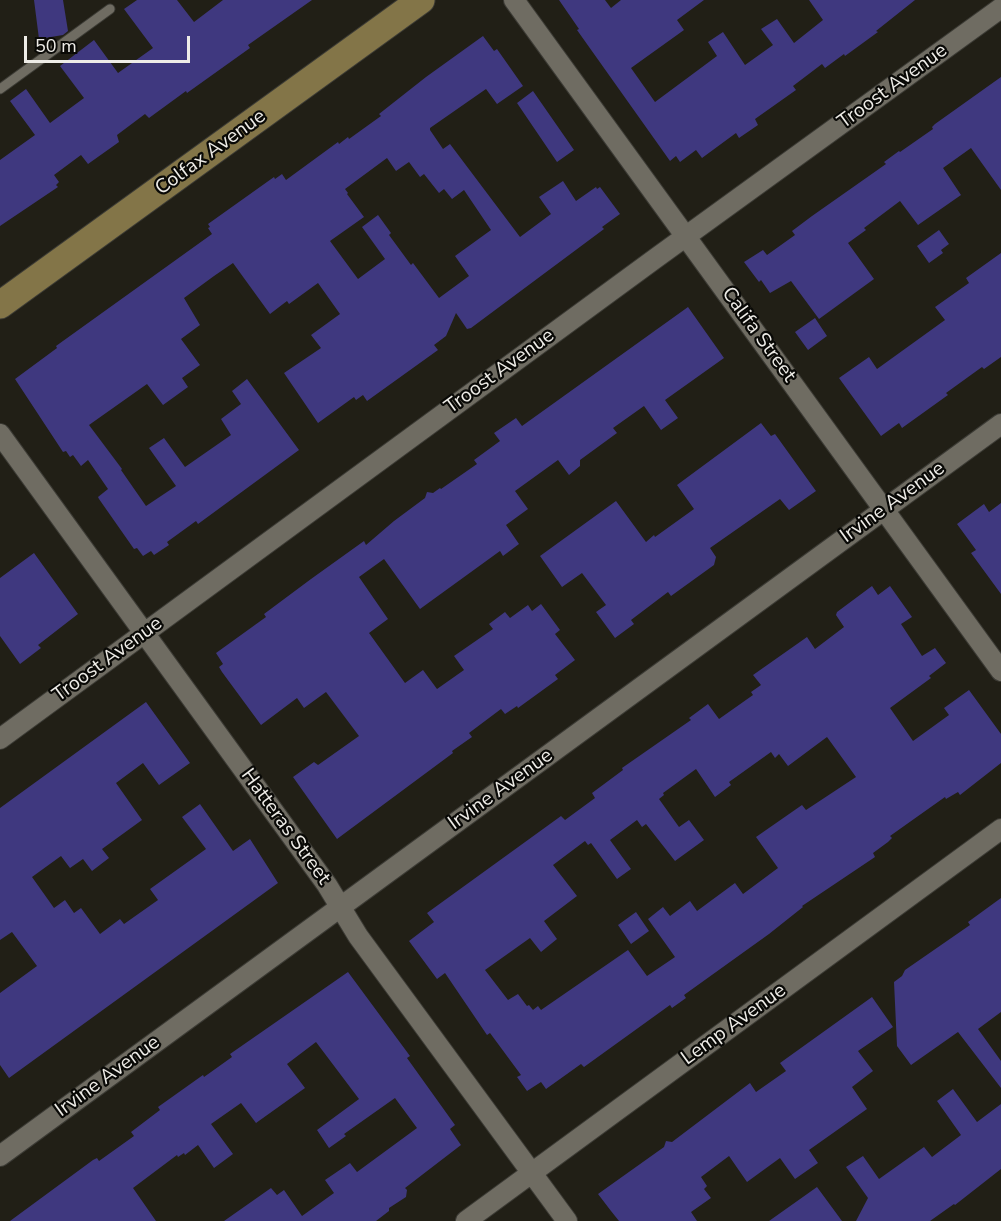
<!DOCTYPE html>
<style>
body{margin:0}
#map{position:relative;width:1001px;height:1221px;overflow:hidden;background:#211f16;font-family:"Nunito Sans",sans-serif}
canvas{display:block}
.scale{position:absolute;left:24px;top:36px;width:166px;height:27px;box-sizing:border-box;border:3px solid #eeece7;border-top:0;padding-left:8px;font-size:18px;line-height:21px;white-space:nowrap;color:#eeece7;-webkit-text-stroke:4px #090906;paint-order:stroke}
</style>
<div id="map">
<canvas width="1001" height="1221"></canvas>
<div class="scale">50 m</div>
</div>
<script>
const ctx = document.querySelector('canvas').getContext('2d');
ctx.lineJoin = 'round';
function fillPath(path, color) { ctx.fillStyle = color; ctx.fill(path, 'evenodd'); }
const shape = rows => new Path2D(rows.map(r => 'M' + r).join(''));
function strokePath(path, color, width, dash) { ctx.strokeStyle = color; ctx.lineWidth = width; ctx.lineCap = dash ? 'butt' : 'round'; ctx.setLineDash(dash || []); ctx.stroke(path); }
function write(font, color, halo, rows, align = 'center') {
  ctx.font = font + ' "Nunito Sans",sans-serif'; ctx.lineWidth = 4.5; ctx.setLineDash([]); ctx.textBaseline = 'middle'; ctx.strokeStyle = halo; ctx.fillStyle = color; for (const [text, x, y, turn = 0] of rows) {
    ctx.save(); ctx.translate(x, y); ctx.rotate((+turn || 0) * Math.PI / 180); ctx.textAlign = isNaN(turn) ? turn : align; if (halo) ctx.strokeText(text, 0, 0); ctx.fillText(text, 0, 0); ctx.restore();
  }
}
fillPath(shape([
 [34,0,63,0,68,31,63,35,39,39],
 [137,0,177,0,194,22,223,0,312,0,248,45,250,48,187,93,186,91,149,118,145,114,117,135,119,142,88,164,81,155,54,175,59,182,56,185,58,187,0,226,0,160,35,135,10,101,26,89,50,123,84,98,60,66,94,40,118,73,153,48,124,9],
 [559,0,605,0,611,8,621,0,704,0,677,20,684,30,631,68,655,102,717,56,708,42,723,32,745,65,773,45,761,29,777,19,794,43,823,20,809,0,915,0,876,31,878,32,845,56,844,54,825,68,822,64,793,86,796,90,755,119,758,125,739,138,736,133,702,158,696,150,680,162,676,156,670,161,577,30,579,29],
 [483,36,494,51,497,49,523,86,497,104,486,89,430,128,430,130,443,149,450,144,520,237,551,214,539,197,563,181,576,201,596,187,597,189,600,187,620,214,602,227,604,229,596,235,471,328,467,329,456,313,446,336,434,345,438,350,367,401,363,395,356,400,354,397,318,423,284,373,321,348,311,335,340,314,318,283,289,304,287,301,270,314,233,263,214,276,184,298,200,325,181,339,200,365,182,378,188,387,163,405,147,384,89,425,122,469,121,470,146,506,176,486,149,448,164,438,185,467,231,435,221,419,241,404,232,391,247,379,299,450,198,524,196,521,167,542,169,545,154,555,151,551,143,556,137,548,134,549,99,499,98,497,108,489,88,460,81,466,73,455,70,457,66,451,63,452,15,379,57,348,56,346,212,234,208,228,210,227,208,224,274,177,275,179,282,174,286,180,338,142,339,144,348,137,349,139,381,116,379,114,426,77],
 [387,158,396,171,409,162,420,177,424,174,439,193,444,189,452,199,464,190,491,230,455,256,469,276,439,298,413,263,411,265,389,235,391,233,378,215,362,227,385,259,358,279,330,241,364,217,347,194,348,193,345,189],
 [1001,77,1001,190,971,148,943,168,961,195,918,225,900,201,864,228,866,230,848,243,874,279,819,319,791,281,770,293,761,280,759,282,744,262,763,250,767,255,795,235,792,231,812,216,886,164,884,162,899,151,900,152,933,129,932,127,935,124],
 [533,91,574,150,557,162,517,103],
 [939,230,949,244,941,250,943,253,929,263,917,246],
 [1001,253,1001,357,984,369,982,367,946,393,948,395,902,428,899,423,881,436,839,378,869,357,877,369,945,320,935,307,969,283,966,278],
 [688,307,724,358,665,400,678,418,661,430,644,406,613,428,617,433,580,460,580,466,569,475,558,460,515,491,528,509,506,525,519,544,503,556,500,551,420,609,384,559,359,577,388,619,369,633,405,683,423,670,437,689,464,670,454,656,493,629,489,624,505,612,510,618,528,605,532,611,541,604,560,630,555,634,575,660,555,675,558,679,518,708,517,706,505,714,501,709,469,733,472,737,452,751,453,753,337,839,293,777,314,762,318,765,359,736,326,692,304,708,297,698,261,725,222,672,219,667,223,664,216,653,266,617,264,614,311,579,364,541,366,545,394,521,425,498,427,492,433,493,440,488,441,489,477,464,474,460,500,441,494,433,516,418,522,426],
 [815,318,827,336,808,350,795,332],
 [761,423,771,436,775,434,816,491,789,510,780,499,710,548,716,557,714,565,671,596,668,592,631,620,634,624,615,638,596,612,606,605,582,573,562,587,540,556,616,501,646,542,654,535,655,537,694,509,677,485],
 [1001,503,1001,594,971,553,976,550,957,524,984,504,989,512],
 [34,553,78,614,38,645,41,648,20,664,0,636,0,578],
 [872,586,878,595,890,586,912,617,901,624,922,656,935,648,946,663,929,676,931,678,890,708,913,741,949,715,944,708,969,690,1001,734,1001,763,960,795,958,792,946,799,945,797,890,836,892,838,888,842,873,853,875,857,802,906,803,907,769,934,684,995,686,998,672,1008,670,1005,584,1067,581,1064,546,1089,541,1082,527,1091,517,1077,521,1075,490,1033,487,1035,445,973,437,979,409,941,434,922,427,913,561,816,565,820,595,798,592,793,623,770,622,768,691,720,689,718,708,704,719,719,753,695,751,692,761,685,753,675,807,637,815,649,844,627,836,615,837,612],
 [827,737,856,777,806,810,802,805,756,837,778,868,743,894,735,883,697,911,690,901,670,916,663,907,648,919,675,957,647,976,628,950,541,1010,538,1006,533,1010,529,1005,527,1006,518,994,508,1000,485,970,530,938,541,952,557,939,544,921,577,896,553,865,585,841,588,845,591,843,617,879,631,869,610,840,637,820,642,827,646,824,675,861,704,840,689,820,679,827,659,799,664,795,663,793,696,769,715,797,731,785,729,782,771,752,775,758,779,754,788,766],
 [146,702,190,763,159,785,143,763,116,783,142,820,102,849,109,858,92,871,83,859,70,868,61,856,32,877,54,908,65,900,74,913,81,908,100,934,120,919,124,924,158,900,150,889,206,849,182,817,200,804,233,851,250,839,278,883,9,1078,0,1065,0,993,37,966,12,932,0,940,0,808],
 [1001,898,1001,1012,978,1029,1001,1061,1001,1088,958,1032,911,1065,897,1046,894,982,902,976,905,970,970,925,968,922],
 [636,912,649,931,631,944,618,925],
 [348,972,410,1056,407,1058,455,1125,450,1129,461,1145,405,1188,407,1190,406,1197,389,1208,389,1211,376,1221,224,1221,271,1188,277,1195,284,1190,302,1216,334,1193,325,1180,350,1163,357,1172,417,1128,395,1098,344,1134,346,1136,329,1148,317,1130,359,1099,316,1042,287,1064,305,1088,256,1123,241,1103,211,1124,233,1154,214,1168,198,1145,185,1155,184,1153,178,1157,177,1155,133,1188,156,1221,10,1221,93,1160,97,1158,99,1161,134,1136,131,1132,160,1110,158,1107,203,1075,204,1077,232,1057,230,1054],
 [872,997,893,1027,858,1051,873,1071,852,1087,867,1109,809,1150,818,1163,795,1179,780,1158,747,1182,729,1156,701,1177,707,1186,704,1189,711,1198,691,1212,697,1221,619,1221,611,1211,598,1194,664,1147,666,1141,672,1142,750,1083,756,1092,786,1071,780,1063],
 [953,1089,977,1122,1001,1104,1001,1169,955,1205,954,1204,930,1221,856,1221,868,1198,846,1167,863,1156,879,1179,924,1147,932,1157,961,1135,937,1101],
 [817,1187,842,1221,769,1221]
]), '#3f387f');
const service = shape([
 [0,89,110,9]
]);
const minor = shape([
 [514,0,1001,671],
 [0,434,327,885,358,936,567,1221],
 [0,739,656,258,1001,8],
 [0,1156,1001,424],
 [466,1221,1001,829]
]);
const secondary = shape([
 [0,305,421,0]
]);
strokePath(service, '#3c3b35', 11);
strokePath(minor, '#3c3b35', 22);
strokePath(secondary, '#3c3b35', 29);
strokePath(service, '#6f6c62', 9);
strokePath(minor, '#6f6c62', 20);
strokePath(secondary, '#837548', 27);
write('20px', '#eeece7', '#090906', [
 ["Troost Avenue",893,87,-36],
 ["Colfax Avenue",211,153,-36],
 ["Califa Street",758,335,54],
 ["Troost Avenue",500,372,-36],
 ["Irvine Avenue",893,503,-36],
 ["Troost Avenue",108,660,-36],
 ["Irvine Avenue",501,790,-36],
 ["Hatteras Street",285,827,54],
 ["Lemp Avenue",734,1025,-36],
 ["Irvine Avenue",108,1077,-36]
]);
</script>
